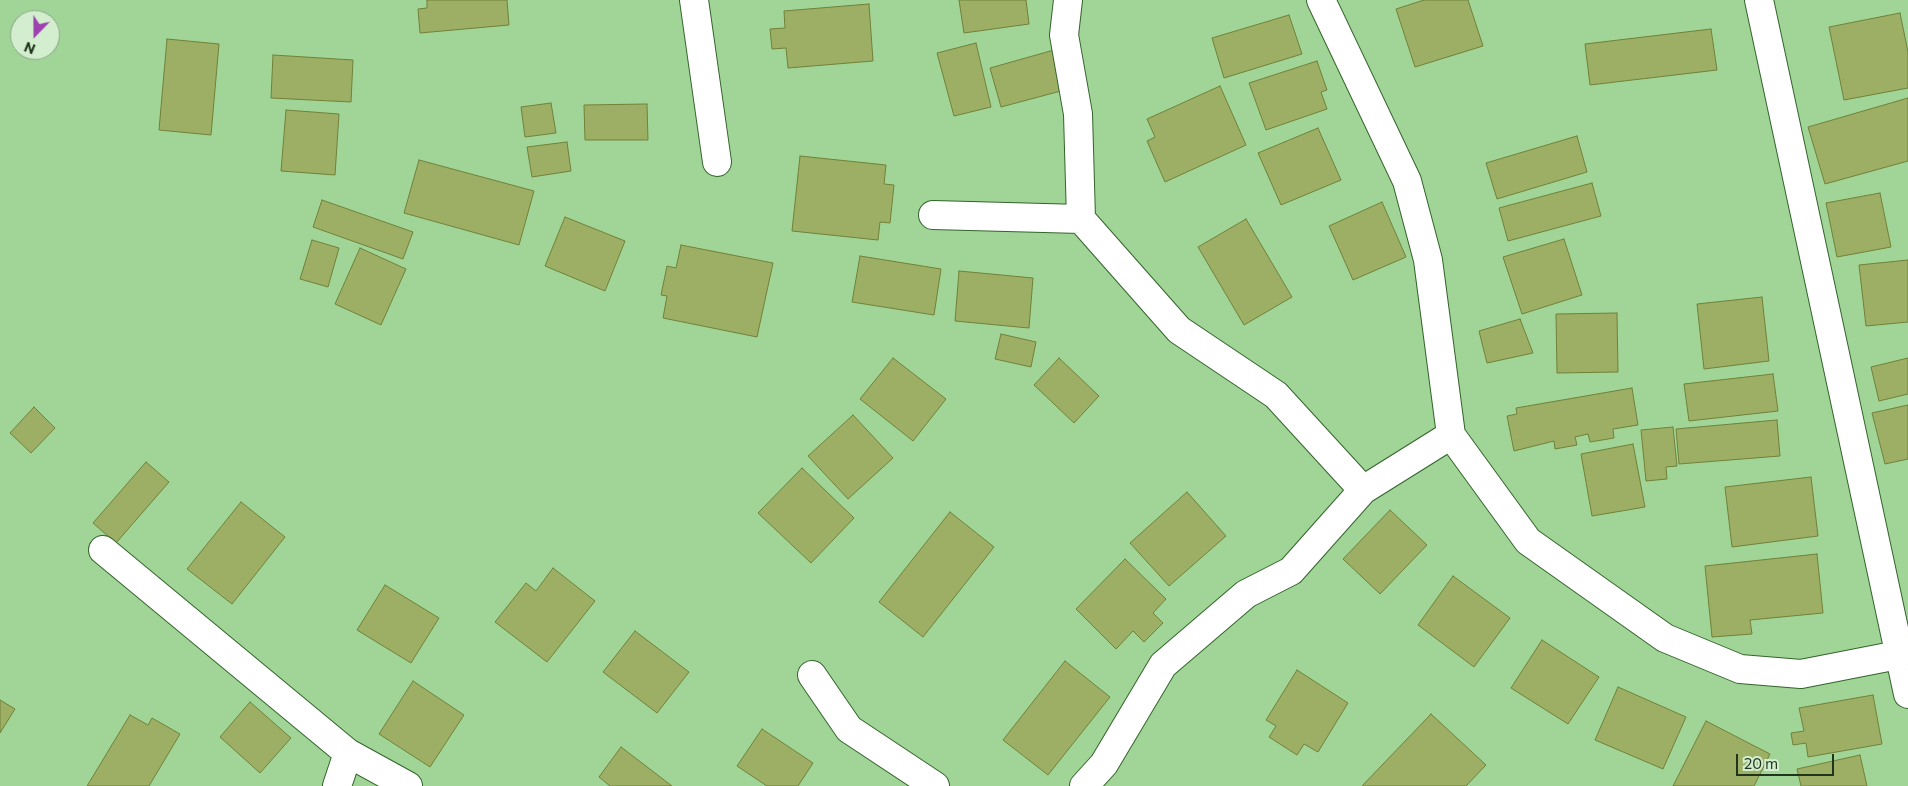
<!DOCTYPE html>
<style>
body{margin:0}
#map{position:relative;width:1908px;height:786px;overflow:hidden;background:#a0d597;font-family:Commissioner,sans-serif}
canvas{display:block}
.north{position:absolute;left:10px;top:10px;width:50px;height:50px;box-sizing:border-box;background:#d3eece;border:1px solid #8ba487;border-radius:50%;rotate:202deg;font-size:14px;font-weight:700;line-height:20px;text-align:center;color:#1f351c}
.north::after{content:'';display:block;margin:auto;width:18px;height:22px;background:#9d42ae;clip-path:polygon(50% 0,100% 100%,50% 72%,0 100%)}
.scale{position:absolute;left:1736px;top:754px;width:98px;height:22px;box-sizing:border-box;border:2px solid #1f351c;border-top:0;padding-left:6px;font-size:15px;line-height:18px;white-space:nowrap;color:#1f351c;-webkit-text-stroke:4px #d3eece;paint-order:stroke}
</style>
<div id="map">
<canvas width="1908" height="786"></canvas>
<div class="north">N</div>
<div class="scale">20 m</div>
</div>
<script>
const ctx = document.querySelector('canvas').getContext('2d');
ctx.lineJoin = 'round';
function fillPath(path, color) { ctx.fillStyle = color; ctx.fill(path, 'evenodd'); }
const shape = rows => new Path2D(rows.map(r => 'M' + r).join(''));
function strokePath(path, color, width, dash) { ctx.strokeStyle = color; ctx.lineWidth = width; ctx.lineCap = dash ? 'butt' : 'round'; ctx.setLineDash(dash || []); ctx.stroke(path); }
const building = shape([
 [427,0,507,0,509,25,420,33,418,9,427,8,427,0],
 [959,0,1026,0,1029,24,964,33,959,0],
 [1424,0,1468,0,1483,46,1415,67,1396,9,1424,0],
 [869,4,873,61,788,68,786,48,772,49,770,29,785,28,784,11,869,4],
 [1900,13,1908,52,1908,88,1844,100,1829,27,1900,13],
 [1289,15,1302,54,1224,78,1212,38,1289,15],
 [1711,29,1717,70,1590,85,1585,44,1711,29],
 [167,39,219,44,211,135,159,130,167,39],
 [976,43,991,107,954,116,937,53,976,43],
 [1061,48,1072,88,1001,107,990,68,1061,48],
 [273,55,353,60,351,102,271,98,273,55],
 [1317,61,1327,90,1321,92,1327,109,1266,130,1249,83,1317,61],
 [1220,86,1246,145,1165,182,1147,141,1155,137,1147,119,1220,86],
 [1908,98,1908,161,1825,184,1808,127,1908,98],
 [551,103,556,133,525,137,521,107,551,103],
 [647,104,648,140,585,140,584,105,647,104],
 [286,110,339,114,335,175,281,171,286,110],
 [1318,128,1341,180,1281,205,1258,153,1318,128],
 [1577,136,1587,172,1497,199,1486,163,1577,136],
 [567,142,571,171,532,177,527,147,567,142],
 [800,156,886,165,884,184,894,185,890,223,880,222,878,240,792,231,800,156],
 [419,160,534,191,519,245,404,213,419,160],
 [1592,183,1601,216,1508,241,1499,208,1592,183],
 [1880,193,1891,247,1837,257,1826,203,1880,193],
 [322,200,413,232,403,259,313,227,322,200],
 [1382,202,1406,257,1353,280,1329,226,1382,202],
 [565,217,625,241,605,291,545,266,565,217],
 [1246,219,1292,297,1244,325,1198,247,1246,219],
 [1564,239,1582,295,1522,314,1503,257,1564,239],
 [312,240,339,248,328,287,300,279,312,240],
 [681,245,773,263,757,337,663,318,667,296,661,295,667,266,676,268,681,245],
 [360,248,406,269,381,325,335,304,360,248],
 [860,256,941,269,934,315,852,302,860,256],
 [1908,260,1908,322,1866,326,1859,265,1908,260],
 [959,271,1033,278,1029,328,955,321,959,271],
 [1762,297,1769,361,1704,369,1697,304,1762,297],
 [1617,313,1618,372,1557,373,1556,314,1617,313],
 [1520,319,1533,353,1487,363,1479,331,1520,319],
 [1001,334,1036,342,1031,367,995,359,1001,334],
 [893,358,946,399,913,441,860,399,893,358],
 [1059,358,1099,396,1074,423,1034,385,1059,358],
 [1908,358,1908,394,1879,401,1871,367,1908,358],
 [1773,374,1778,411,1689,421,1684,384,1773,374],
 [1632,388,1638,425,1613,429,1614,438,1590,442,1588,434,1575,437,1577,445,1555,449,1554,441,1514,451,1507,416,1517,414,1516,408,1632,388],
 [1908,405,1908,459,1885,464,1872,413,1908,405],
 [34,407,55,428,31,453,10,433,34,407],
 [853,415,893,458,848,499,808,456,853,415],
 [1777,420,1780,456,1679,464,1676,429,1777,420],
 [1673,427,1677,466,1666,467,1667,479,1646,481,1641,430,1673,427],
 [1633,444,1645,507,1592,516,1581,454,1633,444],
 [146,462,169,482,116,543,93,523,146,462],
 [802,468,854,518,811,563,758,513,802,468],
 [1811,477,1818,536,1732,547,1725,487,1811,477],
 [1187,492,1226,536,1169,586,1130,543,1187,492],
 [241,502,285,537,232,604,187,569,241,502],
 [1390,510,1427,545,1380,594,1343,559,1390,510],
 [950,512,994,547,923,637,879,602,950,512],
 [1817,554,1823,613,1750,620,1752,634,1712,637,1705,566,1817,554],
 [1125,559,1166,599,1153,613,1163,623,1144,642,1133,631,1116,649,1076,609,1125,559],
 [553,568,595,601,547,662,495,622,526,583,536,591,553,568],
 [1453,576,1510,618,1474,667,1418,625,1453,576],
 [385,585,439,618,411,663,357,630,385,585],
 [635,631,689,672,657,713,603,672,635,631],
 [1542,640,1599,677,1568,724,1511,688,1542,640],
 [1065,661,1110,697,1048,775,1003,740,1065,661],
 [1297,670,1348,703,1318,752,1304,744,1297,755,1269,737,1276,726,1266,720,1297,670],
 [413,681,464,715,430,767,379,734,413,681],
 [1618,687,1686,717,1663,769,1595,740,1618,687],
 [1873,695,1882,744,1808,757,1806,743,1793,745,1791,733,1804,731,1799,708,1873,695],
 [0,700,15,709,0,733,0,700],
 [250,702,291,738,260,773,220,737,250,702],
 [1431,714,1486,765,1466,786,1362,786,1431,714],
 [130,715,148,725,152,718,180,734,149,786,87,786,130,715],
 [1706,721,1770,754,1754,786,1673,786,1706,721],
 [762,729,813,763,798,786,767,786,737,766,762,729],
 [621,747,672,786,610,786,599,777,621,747],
 [1860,755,1867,786,1801,786,1797,769,1860,755]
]);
fillPath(building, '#9caf65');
strokePath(building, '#708138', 1);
const minor = shape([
 [694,0,717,162],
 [1068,0,1064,35,1078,114,1081,219,1179,330,1276,395,1363,490],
 [1321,0,1407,181,1428,260,1451,435,1528,541,1665,638,1740,669,1801,674,1898,655],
 [1759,0,1908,694],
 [933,215,1081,219],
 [103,550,348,753,408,786],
 [812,675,849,729,935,786],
 [337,786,348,753],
 [1084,786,1104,764,1163,665,1246,594,1291,571,1363,490,1451,435]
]);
strokePath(minor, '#34642c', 30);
strokePath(minor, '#fff', 28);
</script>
